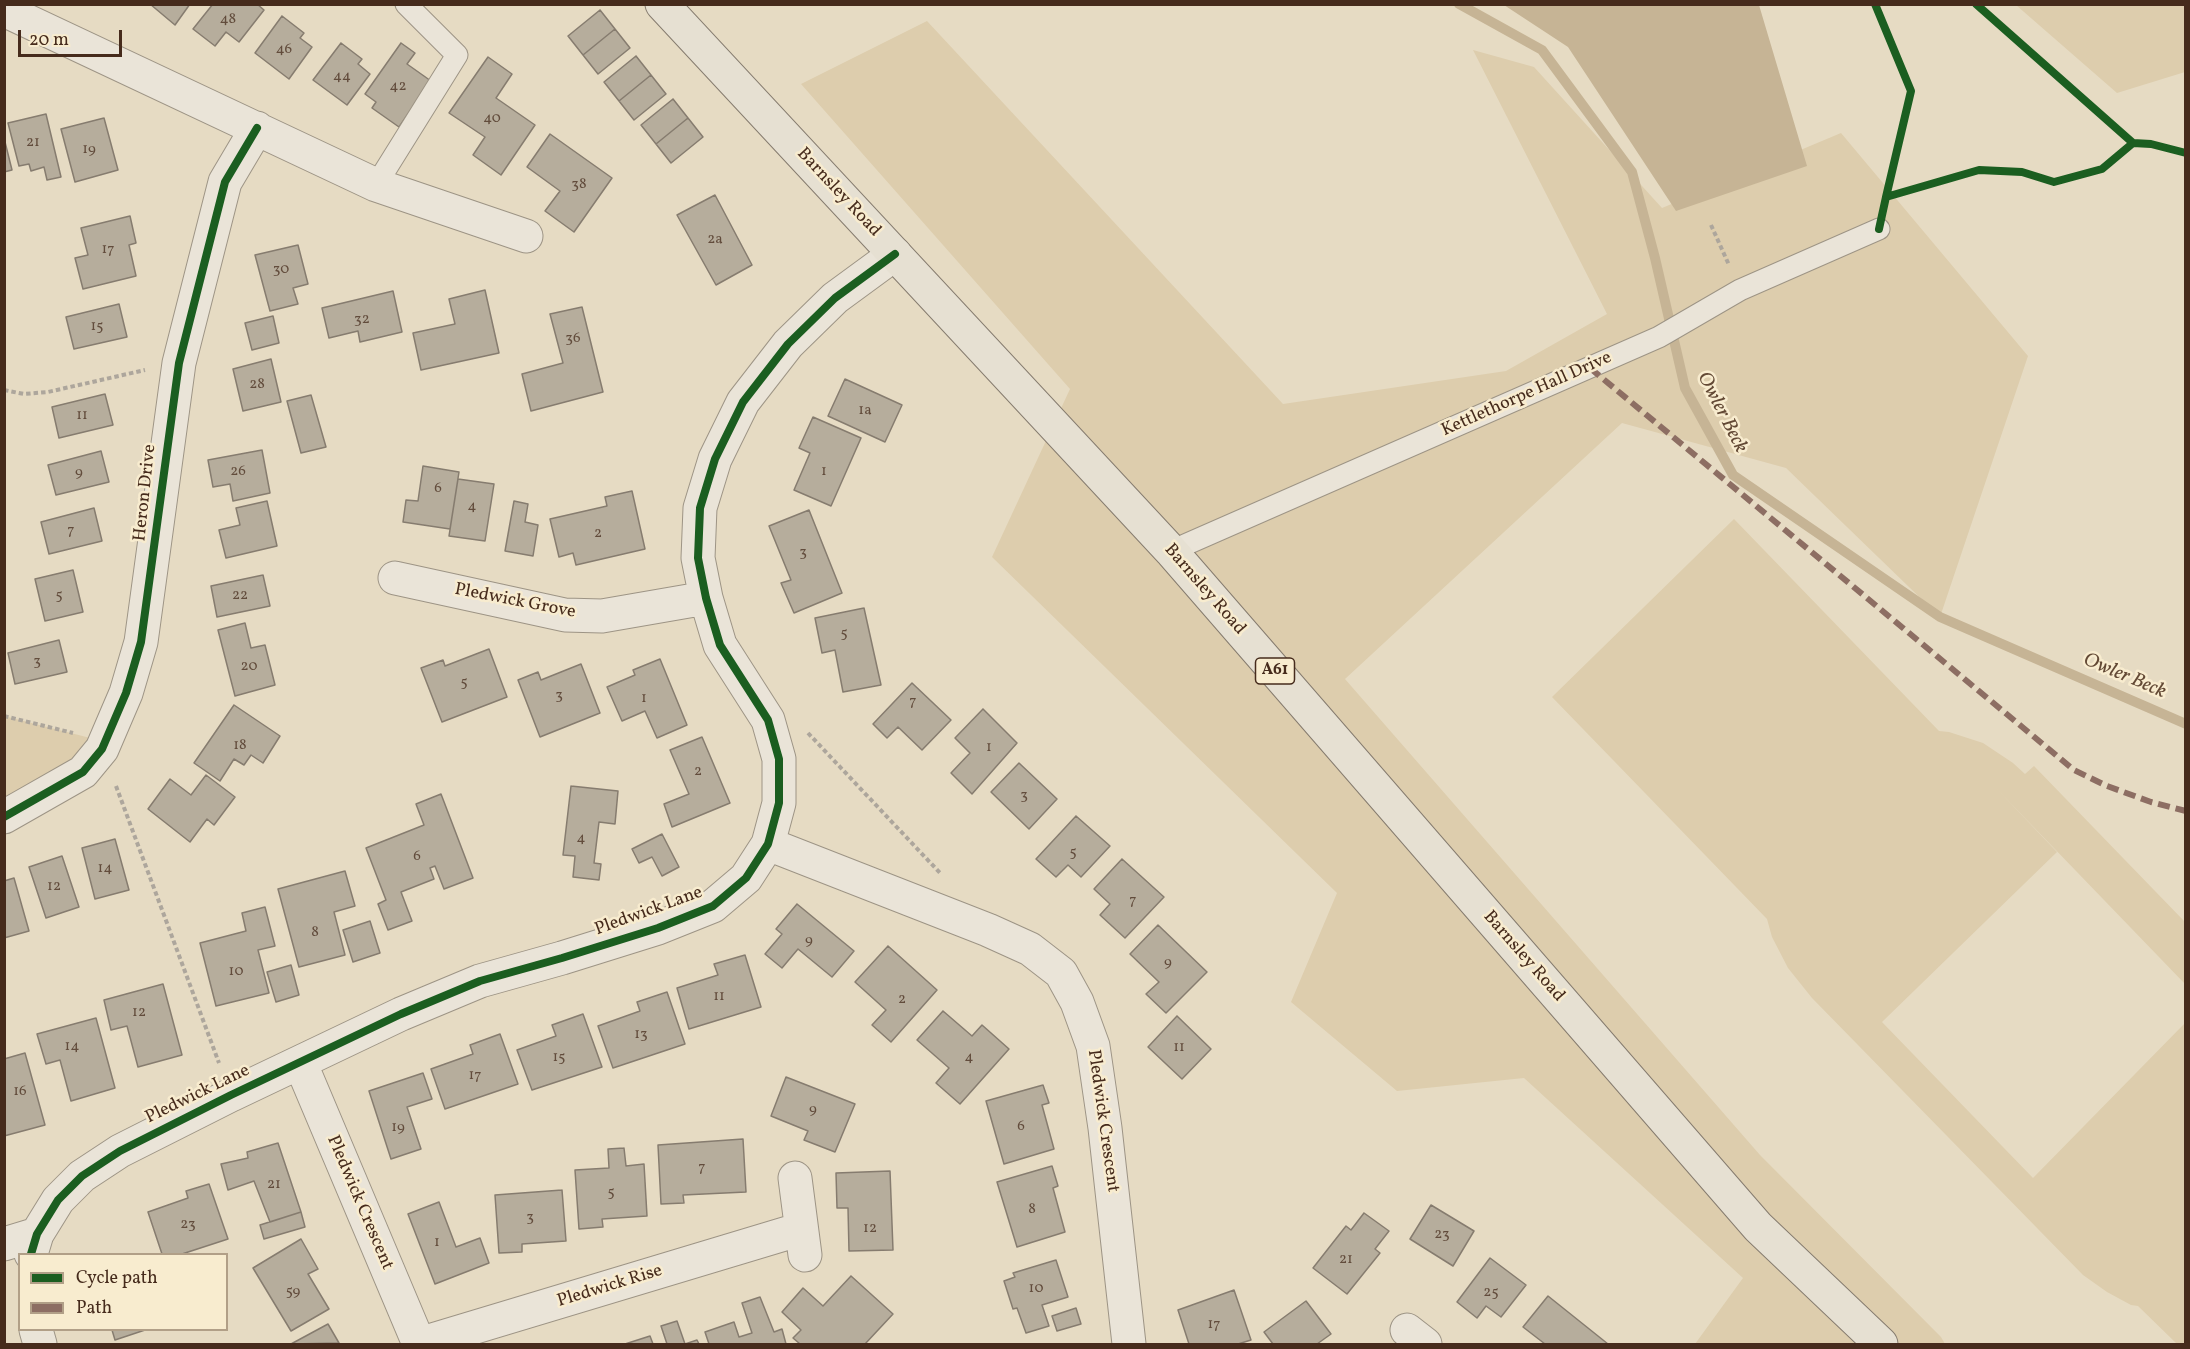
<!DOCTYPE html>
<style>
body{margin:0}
#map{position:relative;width:2190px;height:1349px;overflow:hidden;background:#e6dbc3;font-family:Vollkorn,serif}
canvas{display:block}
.frame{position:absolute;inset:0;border:6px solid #462b1c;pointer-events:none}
.legend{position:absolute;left:18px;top:1253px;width:210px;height:78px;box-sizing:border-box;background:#f8eccf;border:2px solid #b19f87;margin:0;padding:8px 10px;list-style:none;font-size:18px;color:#462b1c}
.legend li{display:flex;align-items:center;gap:12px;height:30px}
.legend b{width:30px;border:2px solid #b19f87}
.scale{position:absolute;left:18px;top:30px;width:104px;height:27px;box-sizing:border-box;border:3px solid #462b1c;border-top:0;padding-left:8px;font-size:18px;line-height:21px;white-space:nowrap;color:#462b1c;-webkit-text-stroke:4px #f8eccf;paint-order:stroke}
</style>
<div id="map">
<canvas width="2190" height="1349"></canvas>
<div class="frame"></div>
<ul class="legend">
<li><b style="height:8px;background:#1b5e20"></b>Cycle path</li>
<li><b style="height:8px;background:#8d6e63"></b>Path</li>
</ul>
<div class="scale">20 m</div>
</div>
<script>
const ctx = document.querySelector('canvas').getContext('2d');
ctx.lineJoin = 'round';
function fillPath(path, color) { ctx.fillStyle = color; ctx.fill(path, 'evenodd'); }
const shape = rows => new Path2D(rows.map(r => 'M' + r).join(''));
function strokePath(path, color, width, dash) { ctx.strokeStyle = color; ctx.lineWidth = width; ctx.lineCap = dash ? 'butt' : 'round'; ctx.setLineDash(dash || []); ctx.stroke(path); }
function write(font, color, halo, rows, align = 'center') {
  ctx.font = font + ' Vollkorn,serif'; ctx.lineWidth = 5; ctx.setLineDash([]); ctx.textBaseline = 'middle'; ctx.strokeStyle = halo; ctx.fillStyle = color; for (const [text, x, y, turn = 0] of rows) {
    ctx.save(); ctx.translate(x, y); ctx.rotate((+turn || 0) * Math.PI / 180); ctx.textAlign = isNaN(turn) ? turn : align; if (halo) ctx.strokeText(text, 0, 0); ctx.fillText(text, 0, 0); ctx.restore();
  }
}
fillPath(shape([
 [2016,5,2185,5,2185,72,2117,93],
 [927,21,1283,404,1506,371,1607,314,1473,50,1534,67,1662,208,1841,133,2028,356,1940,617,1786,468,1622,423,1345,679,1760,1155,1941,1337,1945,1344,1695,1344,1743,1278,1524,1078,1397,1091,1291,1002,1337,893,992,557,1070,389,801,84],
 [1734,519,1939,731,1949,732,1983,743,2013,763,2025,774,2034,766,2185,922,2185,984,1995,787,2057,852,1882,1022,2033,1178,2185,1023,2185,1344,2177,1344,2138,1306,2131,1305,2107,1292,2083,1275,1812,998,1788,968,1772,937,1767,919,1552,697],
 [4,716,106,742,5,817]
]), '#ddcdad');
fillPath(shape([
 [1504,5,1759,5,1807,166,1676,211,1568,47]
]), '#c6b495');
strokePath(shape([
 [1459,4,1542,50,1632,172,1655,258,1685,388,1733,475,1940,617,2186,724]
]), '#c6b495', 10);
const building = shape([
 [150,4,190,4,175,25,150,4],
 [213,4,257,4,264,10,239,42,226,32,215,46,193,29,213,4],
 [600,10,615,29,583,55,568,36,600,10],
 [282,16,304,33,300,38,312,47,289,79,255,53,282,16],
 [615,29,630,48,598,74,583,55,615,29],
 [341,43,362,59,358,64,370,74,347,105,313,80,341,43],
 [401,43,415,53,407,64,431,81,399,127,372,108,376,102,365,94,401,43],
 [636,56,651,75,619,101,604,82,636,56],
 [488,57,512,74,496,98,535,125,501,175,473,155,485,137,449,113,488,57],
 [651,75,666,94,634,120,619,101,651,75],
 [673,99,688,118,656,144,641,125,673,99],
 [46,114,61,177,47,180,44,167,31,171,29,164,19,166,8,123,46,114],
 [104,118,118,170,75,182,61,129,104,118],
 [688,118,703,137,671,163,656,144,688,118],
 [550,134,612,178,574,232,545,211,560,191,527,167,550,134],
 [4,138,12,170,4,172,4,138],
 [715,195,752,265,716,285,677,215,715,195],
 [130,216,136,243,129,245,136,276,83,289,75,258,88,255,81,228,130,216],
 [298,245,308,284,293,288,298,304,270,311,255,255,298,245],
 [485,290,499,353,421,370,413,333,455,324,449,299,485,290],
 [393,291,402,332,360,342,358,331,329,338,322,308,393,291],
 [119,304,127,337,74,349,66,317,119,304],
 [582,307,603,392,531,411,522,374,563,363,550,314,582,307],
 [273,316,279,343,252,350,245,323,273,316],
 [271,359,281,402,243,411,233,369,271,359],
 [845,379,902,405,885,442,828,416,845,379],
 [105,394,113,425,59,438,52,407,105,394],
 [311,395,326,447,301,453,287,401,311,395],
 [813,417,861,438,831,506,794,490,810,453,799,448,813,417],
 [262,450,270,493,233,501,230,484,213,487,208,460,262,450],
 [101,451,109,482,56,495,48,465,101,451],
 [423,466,459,472,450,529,403,522,406,500,418,501,423,466],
 [458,479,494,484,485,541,449,536,458,479],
 [632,491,645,549,576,565,573,553,559,557,550,519,607,506,605,497,632,491],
 [267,501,277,546,226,558,219,530,240,525,236,508,267,501],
 [514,501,528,504,525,522,538,525,533,556,505,551,514,501],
 [94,508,102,541,49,554,41,522,94,508],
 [809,510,842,593,794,613,781,583,791,580,769,526,809,510],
 [73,570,83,612,45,621,35,579,73,570],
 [263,575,270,606,217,617,211,586,263,575],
 [864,608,881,685,843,692,835,650,822,653,815,618,864,608],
 [245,623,251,648,265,645,275,685,235,696,218,630,245,623],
 [59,640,67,672,15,684,8,653,59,640],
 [489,649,507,697,442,722,421,668,443,660,445,666,489,649],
 [660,659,687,725,657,738,645,711,622,721,607,687,635,675,633,670,660,659],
 [581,664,600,713,540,737,518,680,538,672,541,680,581,664],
 [912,683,951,720,922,750,898,727,887,738,873,724,912,683],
 [234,705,280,736,263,763,251,755,244,765,234,759,220,781,194,763,234,705],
 [983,709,1017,743,972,794,951,773,970,753,955,738,983,709],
 [702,737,730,803,672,827,664,804,689,794,670,750,702,737],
 [1019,763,1057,799,1029,829,991,792,1019,763],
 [206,775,235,797,214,825,207,819,190,842,148,809,170,779,191,795,206,775],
 [571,786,618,791,615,824,599,822,594,863,601,864,599,880,573,877,575,856,563,855,571,786],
 [441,794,473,878,444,889,435,866,430,868,434,879,401,892,412,921,388,930,378,904,386,900,366,848,424,825,416,804,441,794],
 [1076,816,1110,846,1081,877,1068,865,1056,877,1036,859,1076,816],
 [662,834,679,867,662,876,652,857,639,863,632,849,662,834],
 [115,839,129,890,95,899,82,848,115,839],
 [62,856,79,907,46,918,29,867,62,856],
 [1122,859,1164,897,1125,938,1100,915,1110,904,1094,889,1122,859],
 [345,871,355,906,334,912,345,955,299,967,278,889,345,871],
 [14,878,29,931,4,938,4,881,14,878],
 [797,904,854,951,832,977,798,949,782,968,765,954,782,934,776,929,797,904],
 [265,907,275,946,258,950,269,993,216,1006,200,943,246,931,242,913,265,907],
 [370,921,380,953,353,962,343,930,370,921],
 [1158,925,1207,972,1166,1013,1146,994,1159,982,1130,954,1158,925],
 [888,946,937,990,891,1042,872,1025,886,1010,855,982,888,946],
 [745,955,761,1007,689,1029,677,988,718,975,714,964,745,955],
 [291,965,299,995,276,1002,267,972,291,965],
 [163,984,182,1055,138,1067,127,1026,111,1030,104,1000,163,984],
 [667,992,685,1044,613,1068,598,1026,640,1011,637,1002,667,992],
 [943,1011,972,1036,982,1025,1009,1049,960,1104,936,1083,949,1068,917,1040,943,1011],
 [583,1014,602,1067,532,1090,517,1050,556,1036,552,1025,583,1014],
 [1177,1016,1211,1049,1182,1079,1148,1047,1177,1016],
 [96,1018,115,1088,71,1101,60,1060,46,1064,37,1034,96,1018],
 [500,1034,518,1084,445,1109,431,1069,473,1054,470,1045,500,1034],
 [25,1053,45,1125,4,1136,4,1059,25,1053],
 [423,1073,432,1099,407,1107,421,1149,391,1159,369,1091,423,1073],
 [786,1077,855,1104,835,1152,804,1140,808,1131,771,1116,786,1077],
 [1043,1085,1049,1103,1042,1105,1054,1149,1004,1164,986,1101,1043,1085],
 [743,1139,746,1192,683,1195,684,1203,661,1204,658,1145,743,1139],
 [278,1143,301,1212,270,1222,254,1181,228,1190,221,1164,248,1158,247,1152,278,1143],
 [624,1148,626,1166,644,1164,647,1216,602,1219,603,1227,579,1229,575,1170,609,1168,608,1149,624,1148],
 [1052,1166,1058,1186,1053,1188,1065,1232,1017,1247,997,1182,1052,1166],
 [890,1171,893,1250,849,1251,848,1208,837,1208,836,1173,890,1171],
 [209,1184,228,1239,182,1254,162,1254,148,1212,188,1198,186,1191,209,1184],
 [562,1190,566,1241,522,1244,522,1252,499,1253,495,1195,562,1190],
 [439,1202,456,1247,480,1238,489,1263,435,1284,408,1214,439,1202],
 [1431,1205,1474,1231,1453,1266,1410,1239,1431,1205],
 [301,1212,305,1227,264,1239,260,1225,301,1212],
 [1364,1213,1389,1231,1375,1249,1380,1253,1347,1294,1313,1268,1346,1226,1351,1230,1364,1213],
 [301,1239,318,1269,308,1274,329,1309,291,1331,253,1268,301,1239],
 [1490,1258,1526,1285,1501,1317,1486,1306,1477,1318,1457,1302,1490,1258],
 [1056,1260,1068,1297,1042,1305,1049,1326,1026,1333,1017,1308,1013,1309,1004,1281,1015,1277,1013,1273,1056,1260],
 [851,1276,893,1314,865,1344,800,1344,793,1338,801,1330,782,1312,803,1288,823,1306,851,1276],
 [1234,1290,1251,1340,1238,1344,1189,1344,1178,1310,1234,1290],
 [1548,1296,1608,1344,1545,1344,1523,1327,1548,1296],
 [760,1297,774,1332,782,1329,786,1344,709,1344,705,1332,734,1322,739,1337,752,1333,742,1303,760,1297],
 [1306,1301,1331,1334,1317,1344,1273,1344,1264,1332,1306,1301],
 [1076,1308,1081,1324,1057,1331,1052,1316,1076,1308],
 [677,1321,685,1344,697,1340,699,1344,667,1344,661,1326,677,1321],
 [328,1324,339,1343,291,1344,328,1324],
 [112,1330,145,1330,115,1340,112,1330],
 [650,1336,653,1344,625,1344,650,1336]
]);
fillPath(building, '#b6ad9c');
strokePath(building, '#867c6f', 1.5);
const service = shape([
 [376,185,457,55,406,4],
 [1171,551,1659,337,1740,290,1879,229]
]);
const minor = shape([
 [4,10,376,185,526,236],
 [395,578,565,615,602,616,706,598],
 [4,817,83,772,102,749,126,693,141,642,179,363,225,182,257,128],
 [768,844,988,930,1030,949,1061,973,1077,1002,1093,1046,1105,1128,1129,1344],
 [300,1062,419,1344],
 [795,1178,805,1255],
 [4,1244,37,1234],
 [31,1254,37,1234,58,1200,82,1176,120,1151,231,1095,401,1014,480,981,562,958,658,928,713,906,746,878,768,844,779,803,779,759,768,720,720,645,706,598,698,558,700,508,715,459,743,402,788,344,835,298,895,254],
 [36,1330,40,1344],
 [1407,1330,1425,1344],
 [419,1344,801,1229]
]);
const primary = shape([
 [662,4,1171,551,1758,1227,1881,1344]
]);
strokePath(service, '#9d9485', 23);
strokePath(minor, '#9d9485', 35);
strokePath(primary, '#867c6f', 35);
strokePath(shape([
 [1711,225,1729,265],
 [4,390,24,394,48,392,145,370],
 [4,716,73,733],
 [808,733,941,874],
 [116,786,219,1063]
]), '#ada69c', 4, [4.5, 3]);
strokePath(service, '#eae4d8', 21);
strokePath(minor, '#eae4d8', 33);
strokePath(primary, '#e6e0d2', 33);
strokePath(shape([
 [1590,368,2074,770,2107,786,2151,802,2186,811]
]), '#8d6e63', 6, [12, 6]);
strokePath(shape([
 [1875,4,1911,91,1886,197],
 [1976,4,2133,143,2151,144,2186,153],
 [1879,229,1886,197,1979,170,2022,172,2054,182,2102,169,2133,143],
 [4,817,83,772,102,749,126,693,141,642,179,363,225,182,257,128],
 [31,1254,37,1234,58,1200,82,1176,120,1151,231,1095,401,1014,480,981,562,958,658,928,713,906,746,878,768,844,779,803,779,759,768,720,720,645,706,598,698,558,700,508,715,459,743,402,788,344,835,298,895,254]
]), '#1b5e20', 8);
write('15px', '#624c3c', null, [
 ["48",228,20],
 ["46",284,50],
 ["44",342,77],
 ["42",398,87],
 ["40",492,119],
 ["21",33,143],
 ["19",89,150],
 ["38",579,185],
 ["2a",715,240],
 ["17",108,250],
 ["30",281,270],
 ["32",362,320],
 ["15",97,327],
 ["36",573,339],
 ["28",257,385],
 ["1a",865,411],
 ["11",82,416],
 ["26",238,472],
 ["1",824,472],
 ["9",79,473],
 ["6",438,489],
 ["4",472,507],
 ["7",71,531],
 ["2",598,534],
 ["3",803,553],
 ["5",59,596],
 ["22",240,596],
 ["5",844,634],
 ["3",37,662],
 ["20",249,667],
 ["5",464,683],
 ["3",559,696],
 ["1",644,699],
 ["7",913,702],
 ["18",240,746],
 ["1",989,748],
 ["2",698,772],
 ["3",1024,796],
 ["4",581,839],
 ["5",1073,853],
 ["6",417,857],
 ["14",105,869],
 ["12",54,887],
 ["7",1133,901],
 ["8",315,933],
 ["9",809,941],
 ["9",1168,963],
 ["10",236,972],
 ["11",719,997],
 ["2",902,1000],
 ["12",139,1013],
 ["13",641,1035],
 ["14",72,1047],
 ["11",1179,1048],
 ["15",559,1058],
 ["4",969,1058],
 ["17",475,1076],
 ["16",20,1092],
 ["9",813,1110],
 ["6",1021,1127],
 ["19",398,1128],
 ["7",702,1168],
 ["21",274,1185],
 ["5",611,1193],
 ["8",1032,1210],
 ["3",530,1218],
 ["23",188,1225],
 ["12",870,1229],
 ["23",1442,1235],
 ["1",437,1243],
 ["21",1346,1260],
 ["10",1036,1289],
 ["59",293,1292],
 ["25",1491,1293],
 ["17",1214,1325]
]);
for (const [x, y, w] of [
 [1275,671,39]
]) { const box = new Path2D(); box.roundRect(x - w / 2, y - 13, w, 26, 4.5); ctx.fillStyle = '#f8eccf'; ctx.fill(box); strokePath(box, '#462b1c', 1.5); }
write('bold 16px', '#462b1c', null, [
 ["A61",1275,671]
]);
write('18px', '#462b1c', '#f8eccf', [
 ["Barnsley Road",838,193,47],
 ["Kettlethorpe Hall Drive",1527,395,-24],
 ["Heron Drive",146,493,-84],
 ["Barnsley Road",1204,590,49],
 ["Pledwick Grove",515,602,11],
 ["Pledwick Lane",649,912,-20],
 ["Barnsley Road",1523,957,49],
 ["Pledwick Lane",198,1095,-26],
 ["Pledwick Crescent",1102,1121,82],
 ["Pledwick Crescent",359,1203,67],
 ["Pledwick Rise",610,1287,-17]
]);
write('italic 20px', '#634935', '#f8eccf', [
 ["Owler Beck",1721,413,63],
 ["Owler Beck",2124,677,23]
]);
</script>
